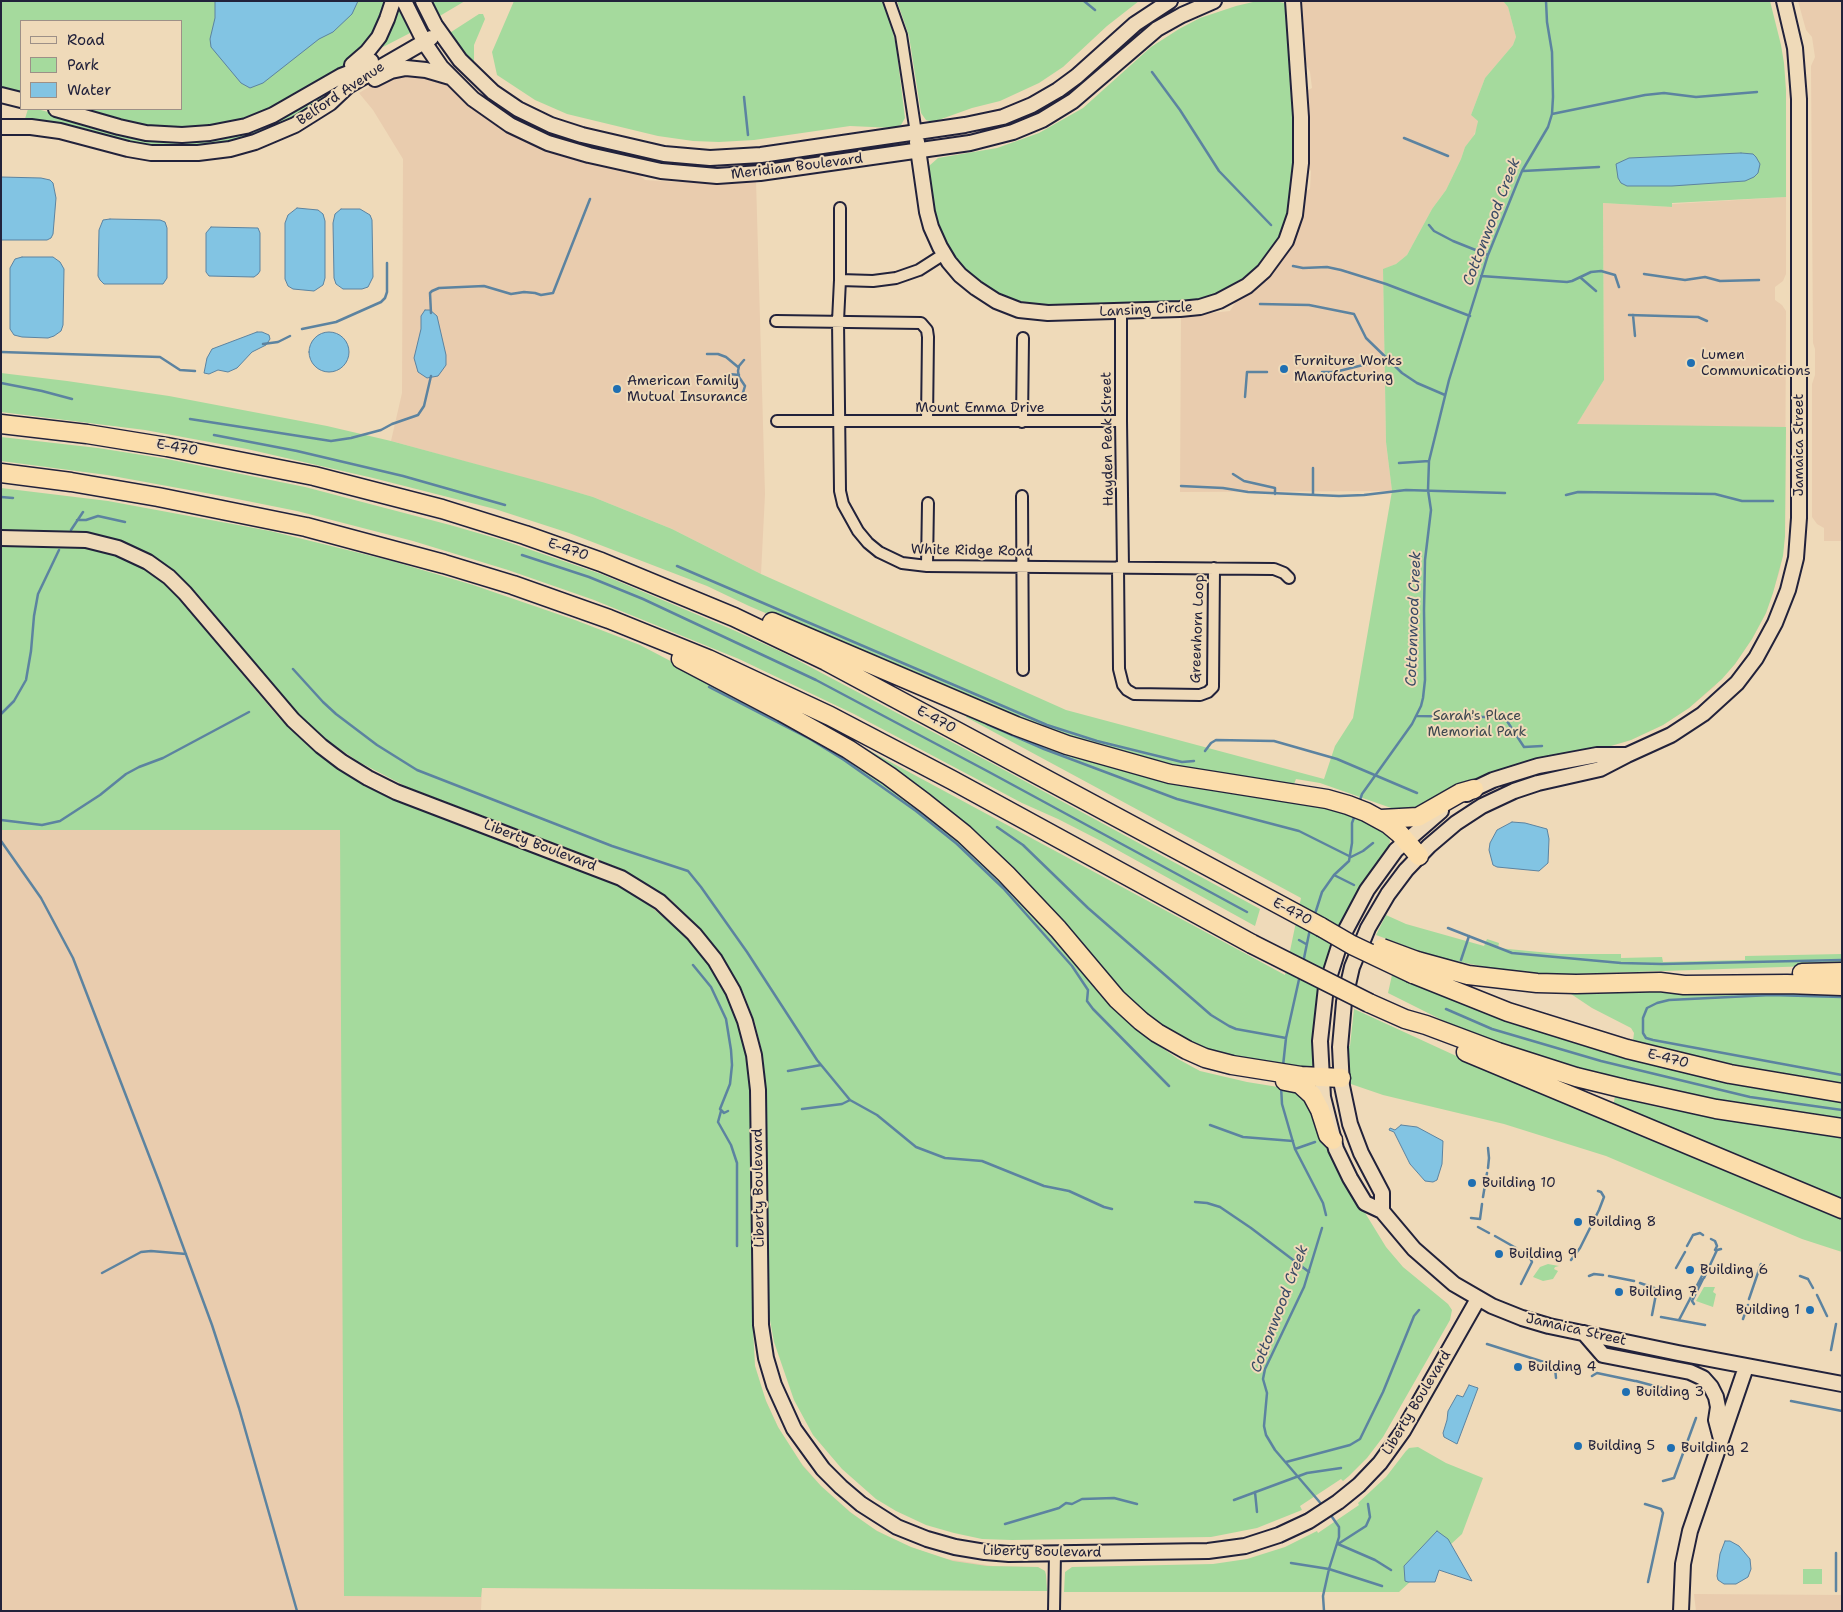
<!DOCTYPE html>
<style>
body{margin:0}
#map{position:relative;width:1843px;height:1612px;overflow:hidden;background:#efdab9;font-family:"Shantell Sans",sans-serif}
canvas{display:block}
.frame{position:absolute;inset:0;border:2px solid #22223b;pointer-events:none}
.legend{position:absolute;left:20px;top:20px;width:162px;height:90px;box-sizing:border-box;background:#efdab9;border:1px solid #9d9087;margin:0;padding:6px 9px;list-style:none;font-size:15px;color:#22223b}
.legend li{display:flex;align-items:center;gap:10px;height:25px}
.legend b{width:25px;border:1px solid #9d9087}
</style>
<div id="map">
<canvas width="1843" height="1612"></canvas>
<div class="frame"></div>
<ul class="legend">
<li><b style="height:6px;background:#efdab9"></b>Road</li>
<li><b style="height:14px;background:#a5da9d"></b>Park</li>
<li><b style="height:14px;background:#82c4e3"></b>Water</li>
</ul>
</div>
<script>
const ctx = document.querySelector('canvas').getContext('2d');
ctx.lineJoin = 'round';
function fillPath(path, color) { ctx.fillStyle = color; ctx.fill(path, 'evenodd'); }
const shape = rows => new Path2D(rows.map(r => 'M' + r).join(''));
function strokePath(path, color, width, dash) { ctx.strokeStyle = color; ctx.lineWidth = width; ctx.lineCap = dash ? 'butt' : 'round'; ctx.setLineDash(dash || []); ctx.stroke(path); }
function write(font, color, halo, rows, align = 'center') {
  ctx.font = font + ' "Shantell Sans",sans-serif'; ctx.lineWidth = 4; ctx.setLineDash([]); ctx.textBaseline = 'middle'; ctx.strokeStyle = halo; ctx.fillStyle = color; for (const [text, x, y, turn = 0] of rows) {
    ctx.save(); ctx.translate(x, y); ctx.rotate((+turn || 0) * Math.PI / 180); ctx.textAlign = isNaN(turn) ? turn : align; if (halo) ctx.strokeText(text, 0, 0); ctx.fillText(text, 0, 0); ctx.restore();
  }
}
fillPath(shape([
 [1301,1,1503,1,1508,7,1516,37,1513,45,1485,78,1471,115,1478,120,1477,128,1473,137,1465,147,1461,159,1446,190,1432,209,1407,255,1396,264,1383,270,1386,442,1392,491,1180,492,1181,316,1230,311,1236,301,1255,288,1267,278,1281,261,1293,243,1301,219,1306,191,1310,189,1311,171,1308,167,1308,90,1312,88,1310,72,1306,64],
 [1798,1,1842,1,1842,541,1824,541,1824,528,1817,524,1812,517,1812,384,1815,375,1815,349,1813,343,1811,66,1815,57,1812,37,1806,30],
 [407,72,444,81,479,111,637,172,645,180,678,182,684,180,756,180,765,494,761,574,672,529,593,497,391,441,402,393,403,159,373,110,359,93,379,81],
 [1786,197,1786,274,1783,281,1775,287,1775,300,1782,305,1786,311,1785,536,1780,570,1766,613,1752,639,1735,664,1714,687,1689,708,1663,725,1631,740,1604,748,1556,757,1576,425,1604,380,1603,203,1672,207,1672,204],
 [212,638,267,704,292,731,321,757,349,776,368,787,401,803,615,884,638,897,661,913,694,946,713,972,728,1001,742,1040,748,1068,750,1093,752,1311,755,1366,763,1394,778,1427,797,1458,821,1486,855,1516,874,1529,900,1543,941,1558,993,1566,1038,1567,1045,1571,1046,1575,1047,1591,482,1588,481,1611,1,1611,1,830,43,830],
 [1694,1594,1842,1595,1842,1611,1696,1611]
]), '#e9ccae');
fillPath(shape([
 [1,1,389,1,379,30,356,57,297,97,248,119,207,129,152,128,75,109,181,109,181,21,21,21,21,94,1,89],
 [429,1,465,1,438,17],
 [514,1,882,1,889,18,896,45,905,118,901,125,894,128,850,126,754,140,719,142,693,141,658,136,567,114,535,100,497,75,492,52],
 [897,1,1139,1,1107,26,1063,67,1039,83,1000,101,972,108,933,122,926,120,921,113,909,36],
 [1274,1,1285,3,1286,11,1294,109,1292,186,1287,216,1277,241,1261,263,1248,275,1218,293,1189,301,1041,305,1014,300,990,289,971,275,957,260,944,240,935,213,929,166,938,158,997,148,1039,133,1083,108,1151,47,1179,29,1200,18,1236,6,1253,2],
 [1503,1,1770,1,1781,45,1784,63,1786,90,1786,197,1672,203,1672,207,1603,203,1604,380,1577,424,1786,427,1785,536,1783,556,1773,593,1766,613,1752,639,1735,664,1722,679,1689,708,1663,725,1631,740,1604,748,1556,757,1421,807,1411,810,1394,809,1320,783,1296,779,1294,784,1197,770,1107,751,1005,715,749,606,707,586,569,533,495,509,373,478,247,449,145,430,1,412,1,373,67,381,169,396,327,426,391,441,542,482,593,497,672,529,761,574,1066,710,1324,779,1335,746,1353,718,1392,491,1386,442,1383,269,1396,264,1407,255,1432,209,1446,190,1461,159,1465,147,1475,134,1478,121,1471,115,1485,78,1513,45,1516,37,1508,7],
 [398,8,400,9,412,32,383,47,382,44],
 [479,14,483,14,485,19,474,45,474,66,448,34],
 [321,94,324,98,303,114,251,138,208,147,155,148,24,122,28,109,37,109,67,117,181,140],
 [1,437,98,448,167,459,305,487,450,525,502,540,601,574,731,629,782,652,995,765,1260,909,1255,926,1103,842,1058,819,1022,803,854,714,739,659,594,600,508,570,413,541,297,511,222,496,107,475,1,461],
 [1,488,108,501,270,531,392,561,473,585,575,620,640,645,823,741,943,824,1030,908,1102,997,1134,1028,1178,1059,1200,1071,1247,1082,1303,1091,1351,1190,1386,1247,1403,1267,1448,1304,1452,1310,1450,1320,1383,1437,1367,1458,1349,1476,1343,1481,1341,1479,1300,1506,1302,1510,1257,1528,1211,1537,1012,1540,982,1539,954,1533,926,1525,896,1511,876,1499,842,1469,813,1435,794,1400,774,1342,769,1315,766,1086,763,1056,755,1023,744,994,725,961,701,929,669,898,622,869,407,787,359,762,325,739,296,712,196,592,171,569,138,549,86,534,1,532],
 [1,544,84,546,118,555,141,566,171,589,279,718,305,743,330,763,368,787,401,803,611,882,645,902,679,930,706,961,724,991,736,1020,744,1045,750,1093,752,1311,755,1366,766,1401,778,1427,803,1466,821,1486,850,1512,877,1531,911,1547,953,1561,987,1566,1038,1567,1045,1571,1046,1575,1047,1591,482,1588,481,1597,344,1596,340,830,1,830],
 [968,711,1034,738,1323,804,1364,818,1388,834,1390,841,1389,847,1367,877,1348,909,1338,930,1327,960,1316,1014,1314,1069,1253,1061,1212,1053,1186,1042,1135,1009,1074,937,846,738,1285,975,1301,898,966,717],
 [1386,915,1406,924,1484,946,1487,939,1499,943,1498,948,1560,954,1621,954,1621,958,1662,957,1663,962,1745,960,1745,956,1842,954,1842,965,1574,974,1542,974,1505,971,1436,957,1376,935],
 [1392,975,1410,983,1411,980,1435,990,1842,1098,1842,1121,1773,1113,1610,1079,1478,1038,1388,993],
 [1781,990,1842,992,1842,1083,1718,1062,1633,1041,1634,1033,1631,1028,1592,1008,1568,992],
 [1354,1009,1515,1083,1842,1220,1842,1252,1802,1239,1606,1156,1504,1124,1383,1095,1348,1083,1346,1047,1350,1046],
 [1615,1096,1657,1107,1753,1125,1842,1137,1842,1200,1613,1107],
 [1548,1264,1559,1266,1555,1267,1554,1269,1558,1271,1553,1279,1543,1281,1533,1277,1540,1267],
 [1704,1287,1715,1287,1713,1292,1716,1294,1713,1307,1696,1301],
 [1418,1447,1446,1463,1483,1478,1462,1534,1399,1592,1064,1592,1065,1572,1072,1567,1213,1564,1247,1559,1285,1547,1317,1531,1318,1533,1359,1505,1358,1503,1386,1477,1406,1451,1409,1448],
 [1803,1569,1822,1569,1822,1584,1803,1584]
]), '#a5da9d');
const water = shape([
 [215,1,358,1,352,14,333,32,319,39,263,83,250,88,241,83,211,47,210,39,215,18,215,1],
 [1741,153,1753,154,1756,157,1760,164,1758,173,1754,177,1745,181,1672,186,1627,186,1621,183,1618,178,1616,164,1629,158,1741,153],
 [1,177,41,178,50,180,53,183,56,198,53,234,51,238,47,240,1,240,1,177],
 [297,208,318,210,323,214,325,221,325,278,323,285,314,291,293,289,288,286,285,279,285,223,288,215,297,208],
 [341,209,360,209,370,215,372,220,373,277,368,287,362,289,343,289,336,284,334,278,333,223,335,214,341,209],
 [110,219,160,220,165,222,167,228,167,278,163,284,104,284,100,280,98,276,99,230,103,220,110,219],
 [211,227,258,228,260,233,260,271,258,274,254,277,209,276,206,272,206,233,211,227],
 [22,257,53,257,60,262,64,269,63,325,61,331,54,336,48,338,22,337,14,335,10,329,10,268,15,259,22,257],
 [425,310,430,310,437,316,446,355,446,365,441,372,438,376,427,378,418,372,414,358,421,329,421,316,425,310],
 '309 352a20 20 0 1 1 40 0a20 20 0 1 1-40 0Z',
 [257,332,262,332,269,335,270,339,266,345,252,352,237,368,228,372,218,370,209,374,204,373,207,358,212,349,257,332],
 [1512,822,1525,823,1547,829,1549,839,1548,863,1539,871,1497,867,1493,865,1489,850,1490,843,1497,830,1512,822],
 [1401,1125,1417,1127,1443,1141,1442,1164,1437,1180,1433,1182,1425,1181,1410,1164,1394,1132,1389,1130,1390,1128,1395,1130,1401,1125],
 [1469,1385,1478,1388,1457,1444,1444,1437,1443,1433,1447,1420,1448,1411,1457,1395,1463,1397,1469,1385],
 [1437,1531,1448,1539,1472,1581,1439,1570,1435,1582,1408,1582,1405,1581,1404,1566,1437,1531],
 [1725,1541,1730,1541,1739,1546,1750,1559,1751,1569,1748,1577,1736,1584,1724,1584,1718,1580,1717,1576,1720,1554,1725,1541]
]);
fillPath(water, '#82c4e3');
strokePath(water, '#5c83a0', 1);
strokePath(shape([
 [1084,1,1095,10],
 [1152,72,1180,110,1219,171,1271,225],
 [744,97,748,135],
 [1552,114,1645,95,1664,93,1696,97,1757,92],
 [1404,138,1448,156],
 [1523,171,1599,167],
 [1429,225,1434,231,1453,241,1488,255],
 [1293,266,1303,268,1327,267,1341,270,1386,284,1470,316],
 [1644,274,1685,280,1705,277,1720,281,1759,280],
 [1481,276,1567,282,1572,281,1591,272,1601,271,1615,275,1619,287],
 [1581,278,1596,291],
 [1260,304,1309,305,1354,314,1366,338,1402,373,1417,383,1445,395],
 [431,313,430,293,432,291,439,288,484,286,511,294,524,292,535,293,541,295,553,293,590,199],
 [1629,315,1698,317,1707,321],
 [1633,315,1635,336],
 [302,329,336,322,381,302,385,298,387,292,387,263],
 [263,344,278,342,290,336],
 [1,352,160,357,180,370,195,371],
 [707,354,718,354,726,357,738,367],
 [1322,372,1335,372,1387,359],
 [729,374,739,375],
 [1,383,42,391,72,399],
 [742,396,745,386,739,377,738,371,739,366,744,360],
 [1245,397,1247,372,1267,372],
 [190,419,331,441,351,438,381,430,392,424,418,415,424,406,431,376],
 [214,435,297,451,403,476,505,505],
 [1399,463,1429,461],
 [1313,468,1313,495],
 [1233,474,1244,481,1275,488,1275,494],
 [1181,486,1223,488,1248,492,1339,496,1364,495,1406,490,1505,493],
 [1566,495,1578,492,1715,494,1742,501,1773,501],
 [1,497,13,498],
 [77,520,86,520,98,516,125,522],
 [71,530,83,512],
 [522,555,589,577,643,599,816,680,989,772,1247,912],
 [677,566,1047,725,1097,741,1182,762,1194,761],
 [293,669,323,702,336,714,377,745,417,770,612,846,688,871,701,887,747,952,817,1060,850,1100,877,1115,916,1147,945,1158,982,1161,1044,1186,1069,1191,1104,1207,1112,1209],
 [709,687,810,739,844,760,916,811,957,844,1003,888,1072,966,1088,990,1087,1001,1093,1009,1169,1086],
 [1,714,14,701,26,680,31,651,34,616,38,594,59,550],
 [1417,716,1486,717],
 [1491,716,1501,716,1505,718,1524,747,1542,746],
 [987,724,1044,749,1177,799,1299,831,1351,857,1363,851,1373,843],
 [1205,751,1211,743,1216,740,1274,741,1337,759,1417,793],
 [1359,803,1362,794,1412,724,1421,706,1423,698,1425,680,1424,610,1425,560,1431,510,1428,490,1429,461,1449,380,1488,255,1522,171,1548,127,1552,114,1553,97,1552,52,1547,22,1546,1],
 [1,820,42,825,60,821,100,795,126,774,139,767,163,758,249,712],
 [997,827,1023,845,1088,908,1211,1015,1229,1026,1236,1029,1286,1038],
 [1,841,41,898,73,958,160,1184,212,1325,239,1408,297,1611],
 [1334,875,1354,885],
 [1314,917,1322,892,1334,875,1349,861,1352,843,1352,823,1355,815],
 [1448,928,1512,953,1621,963,1662,964,1842,960],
 [1299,940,1306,944],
 [1461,960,1469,936],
 [1303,963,1310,929],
 [693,965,711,987,726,1019,731,1050,732,1065,730,1084,720,1109,724,1113,728,1111],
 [1842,997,1771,995,1669,1000,1657,1003,1647,1008,1643,1018,1643,1033,1646,1038,1653,1040,1842,1075],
 [1446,1009,1492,1029,1601,1061,1750,1097,1842,1110],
 [1283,1066,1286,1038,1300,975],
 [788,1071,821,1065],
 [1281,1086,1282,1104,1295,1149,1323,1203,1326,1215],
 [802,1109,842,1104,850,1100],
 [721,1111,718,1122,731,1145,737,1163,737,1246],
 [1210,1125,1243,1137,1293,1141],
 [1488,1148,1489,1158,1488,1168],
 [1295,1149,1315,1142],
 [1483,1197,1487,1173],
 [1195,1202,1207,1203,1220,1207,1251,1228,1309,1272],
 [1471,1218,1480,1219,1482,1204],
 [1478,1227,1489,1233],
 [1322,1228,1304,1287,1265,1369,1263,1379,1267,1393,1264,1426,1266,1435,1275,1450,1323,1506],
 [1495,1236,1516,1248],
 [1711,1239,1715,1241,1717,1246,1715,1250],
 [1687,1246,1693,1235,1700,1233,1703,1235],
 [1521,1251,1529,1256,1532,1262,1521,1284],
 [1571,1260,1580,1248,1599,1210,1604,1197,1601,1192,1598,1191],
 [1676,1268,1685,1252],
 [102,1273,141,1252,151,1251,186,1254],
 [1589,1276,1594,1274,1603,1275],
 [1609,1276,1634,1281],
 [1800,1276,1808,1279,1813,1288],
 [1704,1278,1717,1250,1721,1249],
 [1640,1283,1657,1289,1652,1315],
 [1817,1295,1827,1316],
 [1749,1299,1761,1264],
 [1694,1304,1692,1301,1703,1279],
 [1661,1317,1705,1325],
 [1743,1319,1748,1305],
 [1679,1320,1704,1272],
 [1487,1344,1547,1363,1555,1368,1556,1378],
 [1831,1350,1836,1324],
 [1592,1376,1597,1373,1635,1381],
 [1636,1381,1662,1388],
 [1791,1401,1842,1411],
 [1286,1462,1350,1445,1360,1439,1383,1392,1414,1316,1419,1310],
 [1663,1481,1674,1478,1696,1418],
 [1255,1492,1257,1512],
 [1234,1500,1307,1473,1341,1468],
 [1645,1504,1661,1509,1663,1513,1648,1582],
 [1005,1524,1059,1508,1066,1503,1072,1504,1082,1499,1114,1498,1137,1504],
 [1338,1544,1375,1560,1391,1570],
 [1338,1544,1366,1526,1370,1517,1368,1504],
 [1291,1563,1329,1569,1382,1586],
 [1836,1591,1836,1553],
 [1324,1611,1323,1596,1329,1569,1339,1537,1339,1527,1330,1514]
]), '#5c83a0', 2.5);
const street = shape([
 [889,1,901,35,916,133],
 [840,208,840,280,838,321,840,491,843,504,858,531,868,543,879,552,902,563,927,566,1274,569,1284,573,1289,578],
 [840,280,873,281,896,278,919,270,944,254],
 [1121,311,1121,421,1123,567],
 [776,321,921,323,927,330,928,337,927,421],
 [777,421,1121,421],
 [1022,422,1023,338],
 [1022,496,1023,670],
 [927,566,928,503],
 [1118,567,1119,669,1123,685,1127,690,1134,694,1200,695,1208,692,1213,687,1214,568],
 [1054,1611,1055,1553]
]);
const secondary = shape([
 [404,1,426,45,441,67,473,99,510,125,548,143,589,155,661,171,717,176,760,173,970,143,1013,132,1042,120,1073,101,1157,29,1182,15,1214,1],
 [423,1,435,25,460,60,493,92,518,109,551,125,582,135,664,154,710,158,761,155,965,125,1003,117,1032,105,1058,90,1077,76,1135,24,1170,1],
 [352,65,367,52,379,37,387,19,393,1],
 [375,79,391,71,406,68,426,70,450,77],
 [1,95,21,100],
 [56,109,119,127,146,133,182,135,210,133,246,126,273,115,341,76,354,71,371,61],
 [1,127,31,127,60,131,128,149,151,153,198,153,230,149,255,142,295,125,330,103,348,86,431,38],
 [917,142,927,212,931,227,940,247,949,262,960,275,976,288,996,301,1019,310,1048,313,1180,309,1200,307,1219,301,1247,286,1264,271,1286,241,1295,215,1301,163,1301,117,1293,1],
 [1,538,86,540,118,548,148,562,169,577,185,593,293,720,321,746,342,762,368,778,396,792,621,878,660,902,694,934,715,960,733,991,745,1021,754,1055,758,1090,761,1325,766,1358,774,1385,794,1429,823,1469,841,1487,861,1504,897,1527,927,1539,955,1547,985,1552,1009,1554,1208,1551,1245,1546,1279,1535,1309,1521,1338,1502,1359,1485,1380,1463,1403,1431,1478,1299],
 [1467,794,1474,789,1493,780,1538,766,1597,755,1626,755],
 [1441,811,1396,850,1367,890,1342,937,1326,987,1320,1041,1323,1097,1336,1149,1350,1178,1365,1203,1382,1211,1414,1249,1454,1284,1492,1306,1522,1318,1549,1326,1678,1353,1842,1384],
 [1382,1211,1382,1193,1361,1153,1350,1124,1342,1086,1340,1047,1344,1002,1352,967,1368,928,1388,894,1406,870,1429,846,1456,823,1482,806,1514,791,1538,783,1600,769,1627,755,1671,735,1703,714,1737,683,1756,658,1775,623,1788,590,1796,558,1799,518,1799,99,1795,48,1784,1],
 [1584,1333,1603,1355,1690,1372,1703,1378,1711,1387,1716,1397,1718,1407,1716,1420,1721,1439],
 [1681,1611,1683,1564,1690,1531,1746,1367]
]);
const highway = shape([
 [1,424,87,434,167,447,314,476,442,509,525,535,601,562,734,617,826,661,1321,927],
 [1,473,71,482,158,497,306,527,444,564,513,585,609,619,708,659,830,716,952,780,1252,944],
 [772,622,1016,726,1067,745,1170,774,1327,799,1348,805,1366,812,1388,824,1400,834,1419,856],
 [681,659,782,712,848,749,889,776,925,803,964,834,1006,874,1058,929,1117,999,1141,1021,1157,1033,1187,1050,1205,1058,1232,1065,1301,1076,1341,1078],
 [1381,819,1418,817,1460,793,1474,789],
 [1417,961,1468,975,1537,983,1576,984,1660,982,1684,985,1787,984,1842,986],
 [1802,973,1842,972],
 [1413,974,1508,1012,1627,1049,1730,1074,1842,1093],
 [1369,1003,1405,1019,1426,1025,1498,1052,1576,1077,1625,1089,1716,1109,1842,1128],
 [1466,1052,1842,1209],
 [1285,1081,1300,1084,1312,1095,1320,1110,1328,1135,1333,1140]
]);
strokePath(street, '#22223b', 14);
strokePath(secondary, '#22223b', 18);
strokePath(highway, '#22223b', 21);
strokePath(street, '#efdab9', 10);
strokePath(secondary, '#efdab9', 14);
strokePath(highway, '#fbddab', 18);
const highwayBridge = shape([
 [1321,927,1352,945,1413,974],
 [1252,944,1369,1003],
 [1382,948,1417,961]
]);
strokePath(highwayBridge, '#22223b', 21, []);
strokePath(highwayBridge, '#fbddab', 18);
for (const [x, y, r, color] of [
 [1691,363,5,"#1f6fb2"],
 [1284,369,5,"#1f6fb2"],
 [617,389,5,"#1f6fb2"],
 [1472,1183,5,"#1f6fb2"],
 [1578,1222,5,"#1f6fb2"],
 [1499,1254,5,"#1f6fb2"],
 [1690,1270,5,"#1f6fb2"],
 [1619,1292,5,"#1f6fb2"],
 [1810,1310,5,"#1f6fb2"],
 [1518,1367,5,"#1f6fb2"],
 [1626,1392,5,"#1f6fb2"],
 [1578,1446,5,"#1f6fb2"],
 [1671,1448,5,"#1f6fb2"]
]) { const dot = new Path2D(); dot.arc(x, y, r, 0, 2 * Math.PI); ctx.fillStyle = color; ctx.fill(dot); strokePath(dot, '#efdab9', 2); }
write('14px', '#22223b', '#efdab9', [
 ["Belford Avenue",341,94,-34],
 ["Meridian Boulevard",797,167,-7],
 ["Lansing Circle",1146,310,-3],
 ["Mount Emma Drive",980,408],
 ["Hayden Peak Street",1108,439,-91],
 ["Jamaica Street",1799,445,-90],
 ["E-470",177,448,10],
 ["E-470",568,550,19],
 ["White Ridge Road",972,551,1],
 ["Greenhorn Loop",1198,629,-88],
 ["E-470",936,720,28],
 ["Liberty Boulevard",540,846,21],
 ["E-470",1292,912,28],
 ["E-470",1668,1059,14],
 ["Liberty Boulevard",759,1188,-91],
 ["Jamaica Street",1576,1330,13],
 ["Liberty Boulevard",1417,1403,-59],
 ["Liberty Boulevard",1042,1552,1]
]);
write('14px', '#22223b', '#efdab9', [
 ["Lumen",1701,355],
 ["Communications",1701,371],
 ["Furniture Works",1294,361],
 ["Manufacturing",1294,377],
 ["American Family",627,381],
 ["Mutual Insurance",627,397],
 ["Building 10",1482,1183],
 ["Building 8",1588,1222],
 ["Building 9",1509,1254],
 ["Building 6",1700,1270],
 ["Building 7",1629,1292],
 ["Building 1",1800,1310,"right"],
 ["Building 4",1528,1367],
 ["Building 3",1636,1392],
 ["Building 5",1588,1446],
 ["Building 2",1681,1448]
], 'left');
write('14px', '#3c474f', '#efdab9', [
 ["Sarah's Place",1477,716],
 ["Memorial Park",1477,732]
]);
write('italic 15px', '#3a4a65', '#efdab9', [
 ["Cottonwood Creek",1492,222,-69],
 ["Cottonwood Creek",1414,619,-88],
 ["Cottonwood Creek",1280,1309,-69]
]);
</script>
